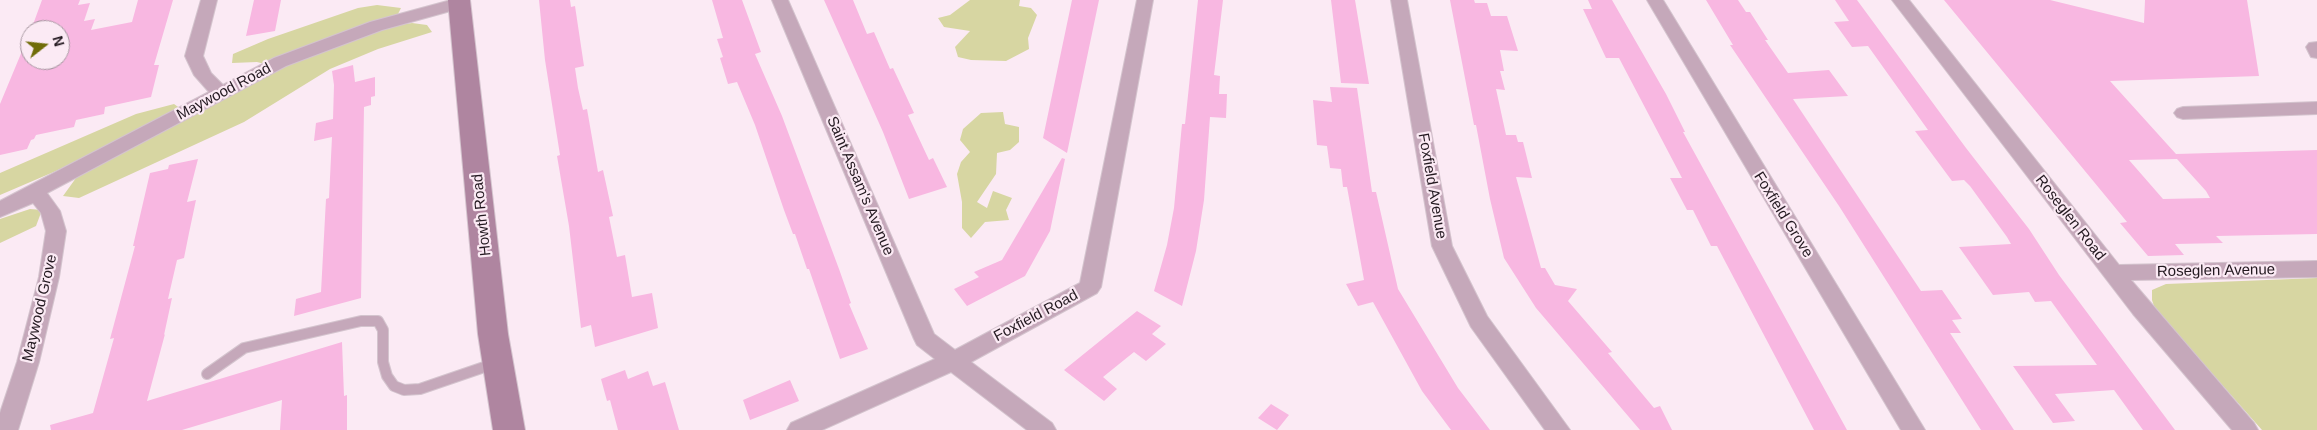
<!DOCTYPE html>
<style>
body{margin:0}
#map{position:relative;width:2317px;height:430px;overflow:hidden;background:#fbeaf4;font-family:Arial,sans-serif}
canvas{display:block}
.north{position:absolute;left:20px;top:20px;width:50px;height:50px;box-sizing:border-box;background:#fbeaf4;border:1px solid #a5969f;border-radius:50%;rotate:74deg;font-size:14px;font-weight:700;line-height:20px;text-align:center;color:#231920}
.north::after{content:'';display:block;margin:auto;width:18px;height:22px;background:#706c08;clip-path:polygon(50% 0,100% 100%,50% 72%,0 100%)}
</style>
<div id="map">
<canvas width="2317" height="430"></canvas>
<div class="north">N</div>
</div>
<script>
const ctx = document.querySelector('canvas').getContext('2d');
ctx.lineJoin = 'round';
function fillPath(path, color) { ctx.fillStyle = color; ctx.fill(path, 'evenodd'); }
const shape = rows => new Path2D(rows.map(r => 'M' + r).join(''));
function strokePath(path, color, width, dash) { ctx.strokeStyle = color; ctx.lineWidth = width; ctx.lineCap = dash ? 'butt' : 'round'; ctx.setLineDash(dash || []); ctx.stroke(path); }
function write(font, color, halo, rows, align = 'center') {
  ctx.font = font + ' Arial,sans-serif'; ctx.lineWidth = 4.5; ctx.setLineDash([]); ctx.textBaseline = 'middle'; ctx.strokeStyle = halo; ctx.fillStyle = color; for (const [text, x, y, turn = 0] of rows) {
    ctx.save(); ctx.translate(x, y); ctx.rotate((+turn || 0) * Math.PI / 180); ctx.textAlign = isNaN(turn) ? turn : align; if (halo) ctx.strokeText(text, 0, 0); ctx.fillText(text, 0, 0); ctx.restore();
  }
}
fillPath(shape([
 [970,0,1020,0,1019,6,1031,8,1037,15,1028,38,1029,49,1006,61,971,60,958,57,955,47,970,31,944,27,938,18,950,15],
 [377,5,401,8,392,26,412,23,427,25,432,32,378,49,330,69,244,122,79,198,63,196,76,178,109,158,101,148,56,171,0,195,0,173,136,114,174,104,191,116,265,64,257,62,232,63,233,54,268,39,358,8],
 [1003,112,1005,124,1019,127,1019,142,1010,150,997,153,996,174,977,202,987,208,993,191,1012,198,1006,210,1009,220,985,222,971,238,962,228,962,202,957,174,961,162,970,152,960,140,963,129,981,113],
 [30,209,42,210,36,226,0,243,0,219],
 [2317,278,2317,430,2262,430,2155,309,2152,300,2152,290,2166,284]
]), '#d7d6a2');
fillPath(shape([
 [42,0,80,0,78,5,90,3,84,21,95,19,91,30,132,22,138,0,173,0,154,65,159,65,151,97,105,107,104,114,76,120,74,127,36,135,34,139,31,140,27,149,0,155,0,104,30,32,30,60,60,60,60,30,31,30],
 [254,0,281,0,275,31,246,36],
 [539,0,570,0,571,7,575,6,584,66,575,68,578,88,583,110,587,109,598,172,603,170,613,216,609,217,617,257,625,255,632,297,652,293,658,328,595,347,591,325,581,328,569,226,557,156,560,155,545,60],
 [712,0,742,0,761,52,755,54,782,116,839,269,851,303,849,304,868,349,840,359,809,269,807,269,795,234,793,234,784,210,755,125,737,82,728,84,720,58,723,57,717,39,723,38],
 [824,0,853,0,867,34,874,32,890,69,893,68,914,113,908,115,929,160,933,158,947,187,909,199,883,132],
 [1072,0,1099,0,1067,153,1043,138],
 [1198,0,1223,0,1214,75,1220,76,1219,94,1227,94,1226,118,1210,117,1204,200,1196,251,1182,306,1154,291,1167,245,1174,208,1182,124,1185,124],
 [1331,0,1355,0,1369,84,1341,83],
 [1450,0,1474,0,1475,3,1487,3,1491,16,1507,16,1518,51,1500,50,1504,71,1500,71,1505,90,1496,89,1506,135,1516,135,1518,142,1523,142,1532,178,1516,177,1541,268,1545,268,1555,285,1577,289,1568,301,1612,352,1608,353,1654,408,1660,406,1672,430,1640,430,1536,308,1504,258,1490,199,1476,125,1474,125],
 [1588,0,1612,0,1666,94,1685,132,1683,132,1847,430,1814,430,1717,246,1711,246,1693,210,1687,210,1670,178,1682,178,1619,58,1606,58,1583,9,1592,9],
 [1706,0,1738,0,1746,12,1750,12,1768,40,1765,40,1788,73,1829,70,1848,96,1793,99,1921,291,1942,290,1962,319,1952,320,1961,333,1950,333,2014,430,1981,430,1839,206,1730,45,1733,45],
 [1835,0,1857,0,1966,148,2029,229,2059,275,2175,430,2143,430,2114,390,2055,394,2075,421,2053,423,2013,366,2097,365,2051,301,2035,302,2029,292,1993,295,1981,278,1959,247,2011,244,2007,237,1970,186,1964,180,1952,181,1915,131,1928,130,1868,46,1852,47,1834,22,1849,21],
 [1944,0,2050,0,2144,23,2145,0,2247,0,2259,76,2110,81,2176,154,2317,150,2317,234,2216,236,2223,243,2175,244,2184,255,2148,256,2120,223,2127,222],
 [2177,159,2206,191,2210,198,2163,199,2129,160],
 [353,65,355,82,375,77,375,96,371,97,371,105,364,107,361,298,294,316,296,299,321,292,326,199,329,198,332,137,314,141,316,123,333,119,334,85,332,71],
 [1330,87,1357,88,1372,192,1376,192,1398,289,1458,388,1490,430,1451,430,1422,391,1373,302,1358,306,1346,284,1364,280,1347,187,1343,187,1341,169,1330,168,1327,146,1317,145,1313,100,1332,102],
 [1062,158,1065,159,1050,231,1025,276,967,306,954,289,979,277,974,272,1002,260],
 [198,159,187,202,196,200,189,233,184,258,177,260,168,299,172,298,164,335,165,334,147,401,342,342,344,396,347,395,347,430,280,430,282,400,182,430,51,430,50,425,93,413,114,338,110,339,135,246,133,246,150,173,168,169,169,165],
 [1137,311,1161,326,1152,334,1166,344,1146,361,1134,352,1103,377,1117,389,1104,401,1064,370],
 [625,370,628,379,648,371,653,386,665,382,679,430,618,430,610,400,607,401,601,379],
 [790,380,799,401,750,420,743,400],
 [1271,404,1289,415,1277,430,1258,418]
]), '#f8b7e1');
const service = shape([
 [207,374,244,348,361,321,378,321,383,330,383,362,387,376,394,386,404,390,420,389,496,363]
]);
const minor = shape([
 [201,0,217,0,203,56,211,73,223,85,274,58,370,22,451,0,465,0,467,3,465,7,382,30,286,66,47,193,60,211,66,231,59,277,39,362,18,430,0,430,0,413,17,362,39,277,46,231,41,213,33,203,0,217,0,201,209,92,194,75,185,56,201,0],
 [772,0,788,0,934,334,955,350,1080,283,1137,0,1153,0,1101,287,1097,293,971,362,1052,423,1056,430,1027,430,951,372,822,430,787,430,791,423,935,359,917,345,914,339,772,0],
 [1391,0,1407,0,1452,246,1487,316,1570,430,1545,430,1471,327,1432,246,1391,0],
 [1647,0,1663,0,1925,430,1901,430,1647,0],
 [1892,0,1909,0,2119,265,2317,261,2317,277,2131,280,2254,423,2258,430,2232,430,2133,314,1892,0],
 [2317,42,2317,58,2311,57,2306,47,2309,43,2317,42],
 [2317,102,2317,114,2183,119,2177,117,2174,113,2177,109,2183,107,2317,102]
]);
const secondary = shape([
 [448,0,470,0,508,334,525,430,493,430,478,334,448,0]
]);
strokePath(service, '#d4c4ce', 12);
strokePath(minor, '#d4c4ce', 2);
strokePath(secondary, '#d4c4ce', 2);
strokePath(service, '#c5a8ba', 10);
fillPath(minor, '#c5a8ba');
fillPath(secondary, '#af85a0');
write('15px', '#231920', '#fbeaf4', [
 ["Maywood Road",224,92,-28],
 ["Saint Assam's Avenue",860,186,67],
 ["Foxfield Avenue",1432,186,80],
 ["Howth Road",482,215,-96],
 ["Foxfield Grove",1783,215,58],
 ["Roseglen Road",2070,218,52],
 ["Roseglen Avenue",2216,271,-1],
 ["Maywood Grove",40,308,-77],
 ["Foxfield Road",1036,316,-28]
]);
</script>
